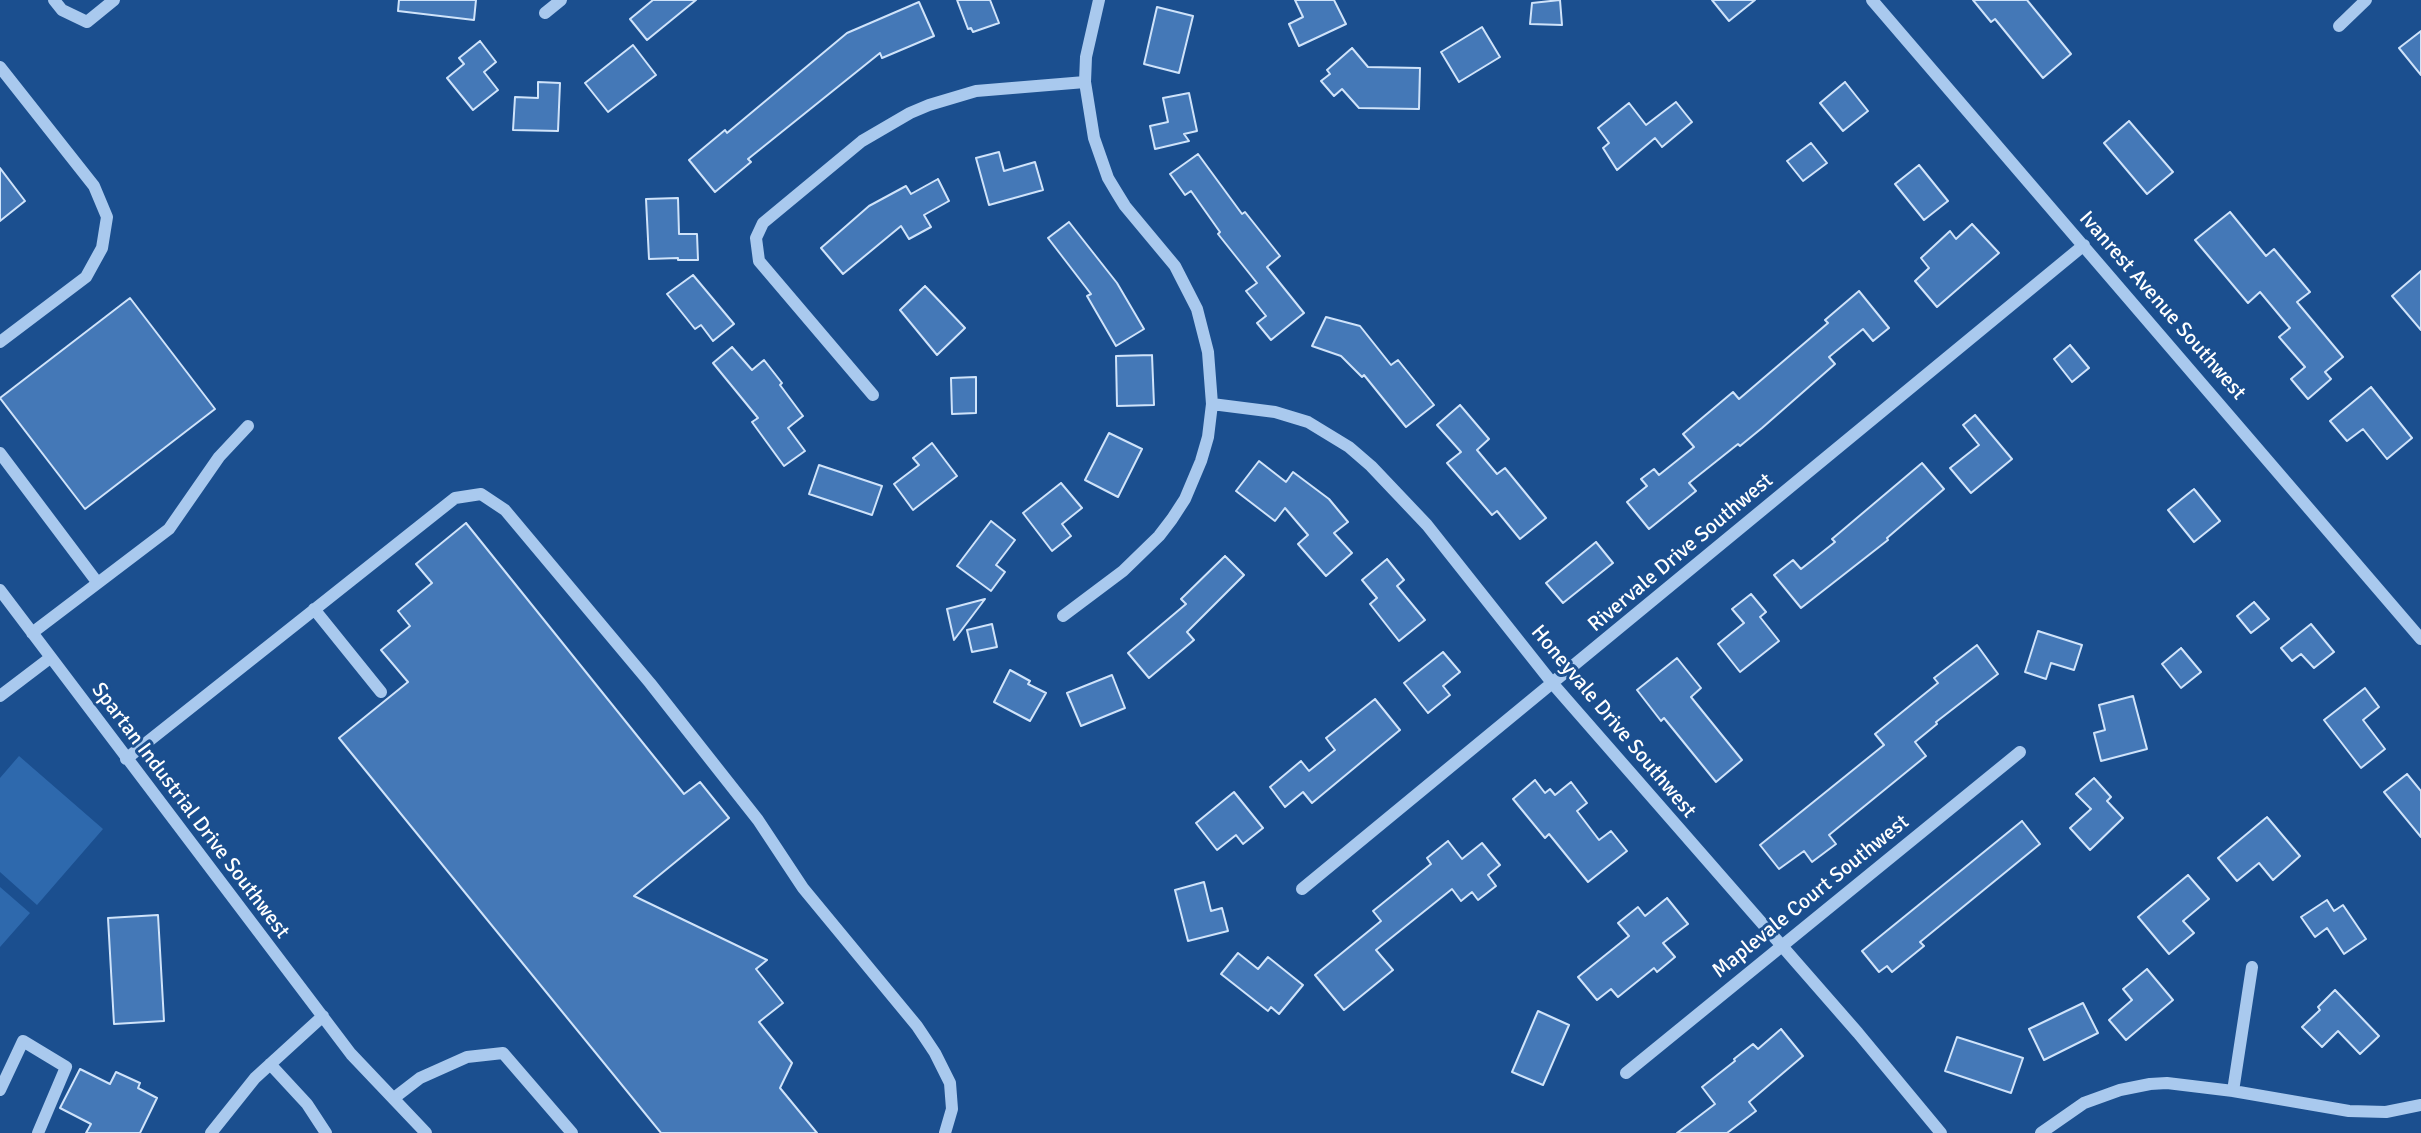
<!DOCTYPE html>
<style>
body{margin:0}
canvas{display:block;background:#1b4f8f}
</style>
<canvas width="2421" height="1133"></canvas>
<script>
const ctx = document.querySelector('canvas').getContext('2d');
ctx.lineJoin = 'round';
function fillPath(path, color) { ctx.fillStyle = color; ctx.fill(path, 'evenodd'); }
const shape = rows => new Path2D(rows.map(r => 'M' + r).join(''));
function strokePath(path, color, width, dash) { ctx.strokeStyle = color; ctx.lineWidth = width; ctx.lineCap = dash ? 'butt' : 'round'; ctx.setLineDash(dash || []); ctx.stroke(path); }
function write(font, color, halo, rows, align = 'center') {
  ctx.font = font + ' Signika,sans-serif'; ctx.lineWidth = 6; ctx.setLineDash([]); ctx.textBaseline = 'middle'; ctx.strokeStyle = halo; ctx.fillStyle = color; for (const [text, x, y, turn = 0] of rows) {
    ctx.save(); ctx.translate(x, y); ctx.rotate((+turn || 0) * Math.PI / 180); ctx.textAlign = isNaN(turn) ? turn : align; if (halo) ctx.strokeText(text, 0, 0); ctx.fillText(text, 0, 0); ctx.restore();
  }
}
fillPath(shape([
 [19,756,103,829,37,905,0,872,0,778],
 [0,887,30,913,0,947]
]), '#2e69ad');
const building = shape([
 [399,0,476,0,474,20,398,11,399,0],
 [653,0,696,0,647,40,630,19,653,0],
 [957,0,990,0,999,23,973,32,971,28,968,29,957,0],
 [1295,0,1334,0,1346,24,1299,46,1289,24,1303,17,1295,0],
 [1560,0,1562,25,1530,24,1532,3,1560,0],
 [1712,0,1755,0,1729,21,1712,0],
 [1973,0,2027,0,2071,54,2043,78,1995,19,1991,22,1973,0],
 [919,2,934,36,882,58,880,53,748,159,751,162,715,192,689,160,725,130,727,133,847,33,919,2],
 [1157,7,1193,16,1179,73,1144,64,1157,7],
 [1482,27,1500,57,1459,82,1441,52,1482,27],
 [2421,31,2421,75,2399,48,2421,31],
 [480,41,496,62,484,72,498,90,473,110,447,78,464,64,459,58,480,41],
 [633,45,656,75,608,112,585,83,633,45],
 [1352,48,1368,67,1420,68,1419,109,1359,108,1342,89,1334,96,1321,81,1330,74,1327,70,1352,48],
 [538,82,560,83,558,131,513,130,515,97,538,98,538,82],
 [1845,82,1868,111,1843,131,1820,103,1845,82],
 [1189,93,1197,131,1184,134,1189,141,1155,149,1150,126,1168,122,1163,98,1189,93],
 [1676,102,1692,122,1662,147,1655,138,1617,170,1603,148,1609,143,1598,128,1629,103,1646,125,1676,102],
 [2129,121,2173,172,2147,194,2104,143,2129,121],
 [1811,143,1827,163,1803,181,1787,161,1811,143],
 [999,152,1004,171,1035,162,1043,190,989,205,976,158,999,152],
 [1198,154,1242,214,1245,212,1280,256,1267,267,1304,313,1271,340,1257,323,1266,316,1246,291,1257,283,1218,234,1220,232,1191,191,1185,195,1170,174,1198,154],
 [1919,165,1948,201,1924,220,1895,184,1919,165],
 [0,168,25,201,0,221,0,168],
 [938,179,949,201,924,215,931,227,909,239,901,226,843,274,821,248,869,206,906,186,911,194,938,179],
 [678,198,679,234,697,234,698,260,678,260,678,258,649,259,646,199,678,198],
 [2230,212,2266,256,2274,249,2310,292,2297,302,2343,357,2325,372,2331,379,2308,399,2291,379,2305,367,2279,337,2290,328,2260,292,2248,303,2195,240,2230,212],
 [1069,222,1117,283,1144,329,1116,346,1087,296,1091,294,1048,238,1069,222],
 [1972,224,1999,253,1937,307,1915,281,1929,268,1921,258,1950,231,1956,239,1972,224],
 [2421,271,2421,330,2392,296,2421,271],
 [693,275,734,324,713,341,701,325,695,329,667,294,693,275],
 [925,286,965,328,937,355,900,310,925,286],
 [1859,291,1889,328,1873,341,1863,329,1829,357,1835,364,1762,428,1740,446,1738,444,1689,483,1696,491,1649,529,1627,502,1647,486,1641,479,1654,469,1659,475,1694,447,1683,434,1733,392,1739,399,1828,323,1825,320,1859,291],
 [130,298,215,409,85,509,0,398,130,298],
 [1326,317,1360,326,1391,365,1398,360,1434,405,1406,427,1364,375,1362,377,1341,356,1312,346,1326,317],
 [2070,345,2089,368,2072,382,2054,359,2070,345],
 [732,347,752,370,764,360,782,383,780,385,803,416,788,428,805,451,784,466,752,422,758,418,713,363,732,347],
 [1152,355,1154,405,1117,406,1116,356,1152,355],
 [976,377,976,413,952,414,951,378,976,377],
 [2371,387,2412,438,2387,459,2363,429,2347,441,2330,421,2371,387],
 [1460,405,1489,439,1477,450,1497,474,1505,468,1546,518,1520,539,1497,511,1492,515,1447,463,1461,452,1437,425,1460,405],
 [1975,415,2012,459,1971,493,1950,468,1979,445,1963,425,1975,415],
 [1109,433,1142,449,1118,497,1085,480,1109,433],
 [932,443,957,476,913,510,894,484,919,465,913,458,932,443],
 [1259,461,1286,482,1293,472,1329,499,1348,522,1334,533,1352,553,1326,576,1298,544,1308,535,1285,508,1275,521,1236,491,1259,461],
 [1922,463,1944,489,1887,538,1888,540,1801,608,1774,575,1793,560,1801,569,1835,542,1832,539,1922,463],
 [819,465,882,486,872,515,809,494,819,465],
 [1061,483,1082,508,1062,524,1071,536,1052,551,1023,513,1061,483],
 [2194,489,2220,521,2194,542,2168,510,2194,489],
 [991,521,1015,540,996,565,1005,572,991,591,957,566,991,521],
 [466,523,684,794,700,782,729,818,634,896,767,960,756,969,783,1003,759,1022,792,1063,780,1088,817,1133,661,1133,339,738,408,682,381,650,410,626,398,611,432,583,416,564,466,523],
 [1596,542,1613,563,1563,603,1546,583,1596,542],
 [1225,556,1244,575,1187,632,1194,640,1149,678,1128,653,1186,604,1181,599,1225,556],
 [1387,559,1404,580,1397,586,1425,620,1399,641,1370,604,1377,598,1362,580,1387,559],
 [1751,594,1766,612,1760,617,1779,641,1740,672,1718,644,1744,623,1732,609,1751,594],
 [985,599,954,640,947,609,985,599],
 [2254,602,2269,619,2251,633,2237,616,2254,602],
 [992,624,997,647,972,652,967,630,992,624],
 [2311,624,2334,652,2314,668,2301,654,2292,661,2281,648,2311,624],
 [2038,631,2082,645,2074,670,2051,663,2046,679,2025,672,2038,631],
 [1977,645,1998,674,1936,722,1937,724,1915,742,1926,756,1829,835,1836,844,1812,862,1804,851,1779,869,1760,845,1884,745,1875,734,1938,683,1934,678,1977,645],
 [2181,648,2201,672,2181,688,2162,664,2181,648],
 [1443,652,1460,672,1443,686,1450,695,1428,713,1404,683,1443,652],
 [1677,658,1701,688,1691,697,1742,760,1716,782,1664,718,1661,721,1637,690,1677,658],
 [1010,670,1030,681,1028,684,1046,693,1030,721,994,702,1010,670],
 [1112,675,1125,708,1081,726,1067,693,1112,675],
 [2365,688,2379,707,2363,720,2385,749,2361,768,2324,720,2365,688],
 [2133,696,2147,749,2101,761,2094,733,2105,730,2099,705,2133,696],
 [1375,699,1400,730,1312,803,1303,792,1285,807,1270,787,1301,761,1309,771,1335,750,1326,738,1375,699],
 [2407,774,2421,791,2421,837,2384,792,2407,774],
 [2094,778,2111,797,2107,801,2123,818,2090,850,2070,828,2091,809,2076,794,2094,778],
 [1535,780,1545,793,1550,789,1555,795,1571,782,1587,803,1577,811,1599,840,1611,831,1627,851,1588,882,1549,834,1545,838,1513,799,1535,780],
 [1234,792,1263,828,1243,844,1236,835,1217,850,1196,823,1234,792],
 [2267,817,2300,856,2273,880,2259,863,2237,881,2218,858,2267,817],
 [2022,821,2040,844,1920,942,1924,946,1892,972,1887,966,1879,972,1862,951,2022,821],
 [1448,841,1462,859,1482,843,1500,865,1488,875,1496,886,1478,900,1472,892,1461,901,1452,889,1376,950,1393,970,1344,1010,1315,975,1381,921,1373,911,1431,864,1427,858,1448,841],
 [2188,875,2209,899,2183,921,2194,933,2169,954,2138,917,2188,875],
 [1204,882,1211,911,1222,908,1228,931,1188,941,1175,890,1204,882],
 [1667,898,1688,924,1663,943,1675,957,1657,972,1654,968,1618,997,1611,989,1597,1000,1578,977,1629,936,1618,923,1638,907,1645,916,1667,898],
 [2327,900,2334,911,2343,905,2366,939,2344,954,2327,928,2315,937,2301,917,2327,900],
 [158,915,164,1021,114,1024,108,918,158,915],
 [1238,953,1258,969,1268,957,1303,985,1279,1014,1271,1007,1268,1011,1221,974,1238,953],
 [2147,969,2173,1000,2126,1040,2109,1020,2132,1000,2123,989,2147,969],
 [2335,990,2379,1036,2360,1054,2338,1031,2322,1047,2302,1027,2320,1010,2318,1007,2335,990],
 [2083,1003,2098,1033,2044,1060,2029,1029,2083,1003],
 [1538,1011,1569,1025,1543,1085,1512,1072,1538,1011],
 [1781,1029,1803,1056,1749,1102,1756,1111,1727,1133,1677,1133,1715,1104,1702,1087,1735,1061,1734,1059,1753,1044,1758,1049,1781,1029],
 [1957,1037,2023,1058,2011,1093,1945,1071,1957,1037],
 [80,1069,110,1084,116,1072,140,1083,138,1088,157,1098,140,1133,86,1133,91,1124,60,1108,80,1069]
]);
fillPath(building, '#4478b7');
strokePath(building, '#cfe3fa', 2);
strokePath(shape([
 [54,0,62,10,87,22,114,0],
 [1872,0,2421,639],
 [545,13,561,0],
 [2339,26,2366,0],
 [0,67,94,186,107,217,102,248,86,277,0,342],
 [873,395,759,261,756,238,763,223,862,141,910,113,929,105,976,91,1085,82],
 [1212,404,1275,412,1308,422,1349,447,1371,466,1427,525,1553,684,1858,1033,1941,1133],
 [0,453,97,582],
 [0,590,351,1054,426,1133],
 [314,609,381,692],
 [1063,616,1123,571,1159,536,1172,519,1185,499,1201,461,1208,437,1212,404,1208,352,1197,309,1175,266,1125,206,1117,193,1108,178,1094,138,1085,82,1086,57,1099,0],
 [32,633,169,529,219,457,248,426],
 [0,696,50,658],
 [126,759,455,498,481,494,505,510,650,683,758,820,803,888,917,1026,935,1053,950,1083,952,1109,945,1133],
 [1302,889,2084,245],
 [270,1064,307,1104,326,1133],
 [1626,1073,2020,752],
 [0,1090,23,1041,66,1067,38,1133],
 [2233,1091,2252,967],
 [394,1098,420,1078,467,1057,503,1053,572,1133],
 [211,1133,255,1078,323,1016],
 [2041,1133,2084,1103,2120,1090,2150,1084,2167,1083,2233,1091,2349,1111,2386,1112,2421,1105]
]), '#a9c9ee', 12);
write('21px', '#fff', '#1b4f8f', [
 ["Ivanrest Avenue Southwest",2162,306,49],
 ["Rivervale Drive Southwest",1681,553,-40],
 ["Honeyvale Drive Southwest",1613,722,50],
 ["Spartan Industrial Drive Southwest",190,811,53],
 ["Maplevale Court Southwest",1811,897,-39]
]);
</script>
